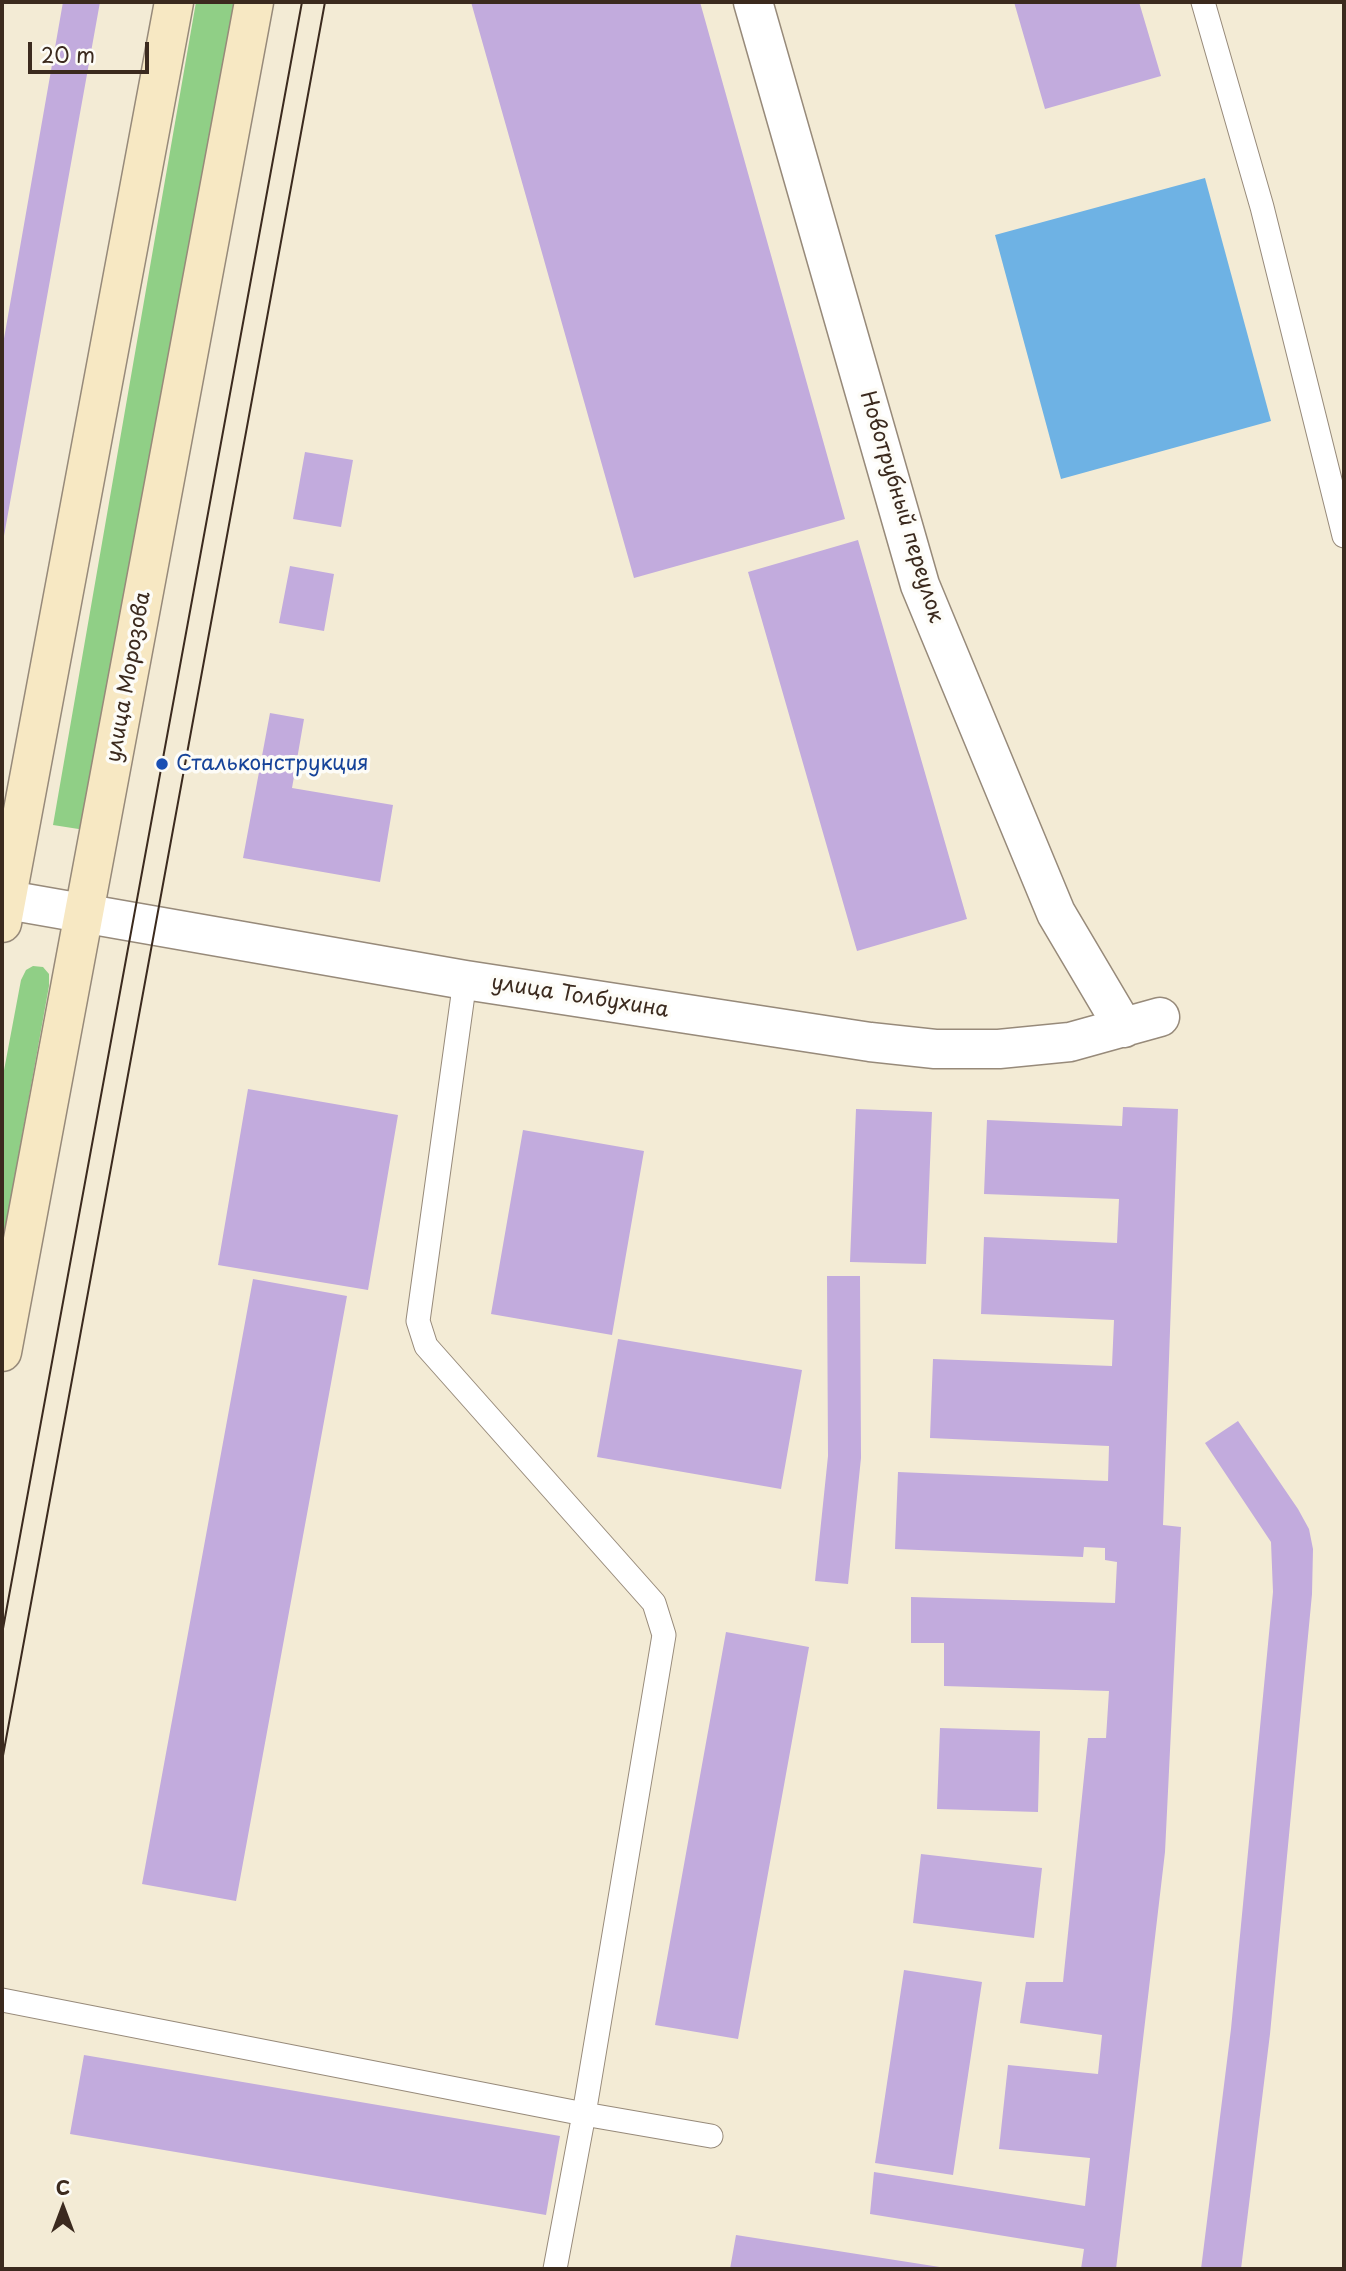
<!DOCTYPE html>
<meta charset="utf-8">
<style>
body{margin:0}
#map{position:relative;width:1346px;height:2271px;overflow:hidden;background:#f3ebd5;font-family:"Playpen Sans",sans-serif}
canvas{display:block}
.frame{position:absolute;inset:0;border:4px solid #3b2a1e;pointer-events:none}
.north{position:absolute;left:28px;top:2173px;width:70px;height:70px;-webkit-text-stroke:5px #fdfcf7;paint-order:stroke;rotate:0deg;font-size:19px;font-weight:700;line-height:28px;text-align:center;color:#3b2a1e}
.north::after{content:'';display:block;margin:auto;width:24px;height:32px;background:#3b2a1e;clip-path:polygon(50% 0,100% 100%,50% 72%,0 100%)}
.scale{position:absolute;left:28px;top:42px;width:121px;height:32px;box-sizing:border-box;border:4px solid #3b2a1e;border-top:0;padding-left:9px;font-size:21px;line-height:24px;white-space:nowrap;color:#3b2a1e;-webkit-text-stroke:5px #fdfcf7;paint-order:stroke}
</style>
<div id="map">
<canvas width="1346" height="2271"></canvas>
<div class="frame"></div>
<div class="north">С</div>
<div class="scale">20 m</div>
</div>
<script>
const ctx = document.querySelector('canvas').getContext('2d');
ctx.lineJoin = 'round';
function fillPath(path, color) { ctx.fillStyle = color; ctx.fill(path, 'evenodd'); }
const shape = rows => new Path2D(rows.map(r => 'M' + r).join(''));
function strokePath(path, color, width, dash) { ctx.strokeStyle = color; ctx.lineWidth = width; ctx.lineCap = dash ? 'butt' : 'round'; ctx.setLineDash(dash || []); ctx.stroke(path); }
function write(font, color, halo, rows, align = 'center') {
  ctx.font = font + ' "Playpen Sans",sans-serif'; ctx.lineWidth = 7; ctx.setLineDash([]); ctx.textBaseline = 'middle'; ctx.strokeStyle = halo; ctx.fillStyle = color; for (const [text, x, y, turn = 0] of rows) {
    ctx.save(); ctx.translate(x, y); ctx.rotate((+turn || 0) * Math.PI / 180); ctx.textAlign = isNaN(turn) ? turn : align; if (halo) ctx.strokeText(text, 0, 0); ctx.fillText(text, 0, 0); ctx.restore();
  }
}
fillPath(shape([
 [196,2,234,2,85,830,53,825],
 [33,966,43,967,49,974,49,986,2,1247,2,1081,21,980,26,970]
]), '#90cf86');
fillPath(shape([
 [1205,178,1271,421,1061,479,995,235]
]), '#6eb2e4');
fillPath(shape([
 [63,2,100,2,2,547,2,350],
 [471,2,700,2,845,519,634,578],
 [1014,2,1139,2,1161,76,1045,109],
 [305,452,353,460,341,527,293,519],
 [858,540,967,919,857,951,748,572],
 [290,566,334,574,324,631,279,623],
 [270,713,304,719,292,788,393,805,380,882,243,858],
 [248,1089,398,1115,368,1290,218,1265],
 [1123,1107,1178,1109,1163,1525,1181,1527,1165,1852,1116,2269,1081,2269,1084,2249,870,2214,874,2172,1085,2206,1090,2158,999,2149,1008,2065,1098,2074,1102,2035,1020,2023,1026,1982,1063,1982,1088,1738,1106,1738,1109,1691,944,1686,944,1643,911,1643,911,1597,1115,1603,1117,1562,1105,1560,1105,1548,1084,1547,1083,1557,895,1549,898,1472,1108,1481,1109,1446,930,1438,933,1359,1112,1366,1114,1320,981,1314,984,1237,1117,1243,1119,1199,984,1194,987,1120,1122,1126],
 [856,1109,932,1112,926,1264,850,1262],
 [523,1130,644,1151,612,1335,491,1314],
 [827,1276,860,1276,861,1458,848,1584,815,1581,828,1456],
 [253,1279,347,1296,236,1901,142,1884],
 [618,1339,802,1370,781,1489,597,1457],
 [1238,1421,1298,1509,1309,1529,1313,1549,1312,1594,1270,2034,1241,2269,1201,2269,1231,2029,1273,1592,1271,1542,1205,1443],
 [726,1632,809,1647,738,2039,655,2025],
 [940,1728,1040,1731,1038,1812,937,1809],
 [921,1854,1042,1868,1034,1938,913,1923],
 [904,1970,982,1982,953,2175,875,2163],
 [84,2055,560,2136,546,2215,70,2134],
 [736,2235,946,2268,946,2269,730,2269]
]), '#c2abdd');
const lane = shape([
 [1203,2,1262,207,1344,536],
 [465,980,418,1321,426,1346,654,1603,664,1635,584,2114,555,2269],
 [2,2000,584,2114,711,2136]
]);
const street = shape([
 [753,2,920,585,1056,913,1124,1028],
 [2,899,465,980,870,1042,935,1049,999,1049,1070,1042,1160,1017]
]);
const secondary = shape([
 [2,923,174,2],
 [2,1352,254,2]
]);
strokePath(lane, '#978a7a', 25);
strokePath(street, '#978a7a', 41);
strokePath(secondary, '#978a7a', 41);
strokePath(lane, '#fff', 23);
strokePath(street, '#fff', 38);
strokePath(secondary, '#f7e8c3', 38);
strokePath(shape([
 [2,1634,302,2],
 [2,1761,325,2]
]), '#3b2a1e', 2);
for (const [x, y, r, color] of [
 [162,764,7,"#1a4fb4"]
]) { const dot = new Path2D(); dot.arc(x, y, r, 0, 2 * Math.PI); ctx.fillStyle = color; ctx.fill(dot); strokePath(dot, '#fdfcf7', 2.5); }
write('21px', '#3b2a1e', '#fdfcf7', [
 ["Новотрубный переулок",901,507,73],
 ["улица Морозова",129,677,-80],
 ["улица Толбухина",580,997,9]
]);
write('21px', '#164399', '#fdfcf7', [
 ["Стальконструкция",176,764]
], 'left');
</script>
